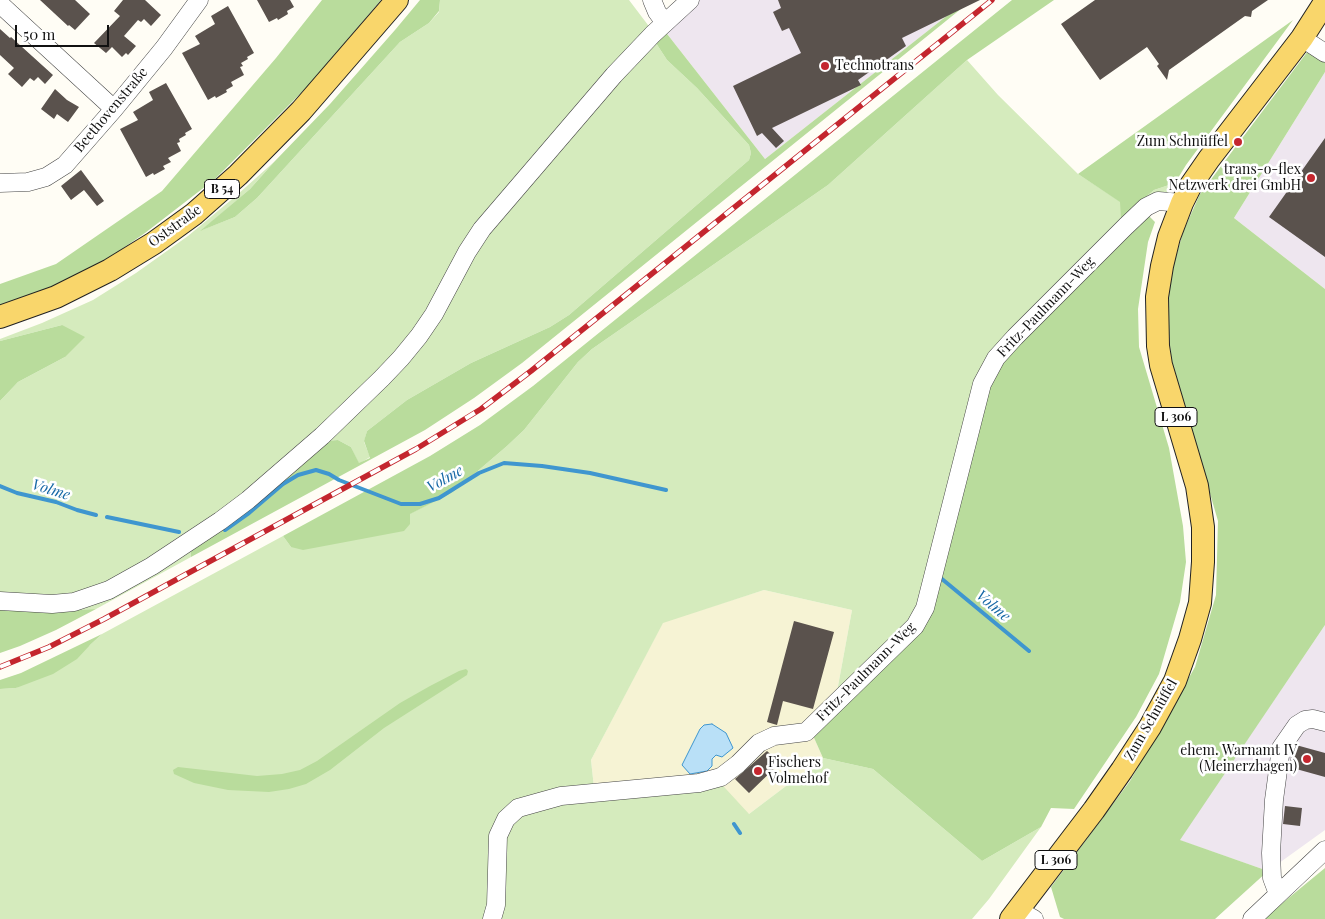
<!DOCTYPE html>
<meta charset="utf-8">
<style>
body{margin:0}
#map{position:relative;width:1325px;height:919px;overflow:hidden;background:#fffdf5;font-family:"Playfair Display",serif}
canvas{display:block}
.scale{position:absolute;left:15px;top:25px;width:94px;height:22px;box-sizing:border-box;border:2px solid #111;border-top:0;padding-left:6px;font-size:15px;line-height:18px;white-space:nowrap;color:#111;-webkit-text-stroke:4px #fff;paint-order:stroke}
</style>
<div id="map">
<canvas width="1325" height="919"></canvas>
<div class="scale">50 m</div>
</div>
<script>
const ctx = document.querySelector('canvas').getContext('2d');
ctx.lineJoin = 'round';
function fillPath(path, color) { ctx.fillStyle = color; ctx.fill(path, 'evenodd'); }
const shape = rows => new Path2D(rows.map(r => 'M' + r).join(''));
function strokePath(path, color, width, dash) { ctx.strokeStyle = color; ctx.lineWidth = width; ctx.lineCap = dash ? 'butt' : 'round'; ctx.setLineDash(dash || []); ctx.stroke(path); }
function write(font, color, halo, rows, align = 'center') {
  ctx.font = font + ' "Playfair Display",serif'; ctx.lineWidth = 5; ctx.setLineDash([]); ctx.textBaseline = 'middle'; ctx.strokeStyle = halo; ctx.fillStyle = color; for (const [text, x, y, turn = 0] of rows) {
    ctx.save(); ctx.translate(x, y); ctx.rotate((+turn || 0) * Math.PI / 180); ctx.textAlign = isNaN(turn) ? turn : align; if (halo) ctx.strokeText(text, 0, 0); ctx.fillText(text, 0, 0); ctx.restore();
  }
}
fillPath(shape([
 [697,0,967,0,765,159,664,30],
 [1325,72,1325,289,1234,218],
 [1325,625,1325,830,1268,871,1179,840]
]), '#eee6ef');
fillPath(shape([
 [764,590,852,610,834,708,811,731,823,758,749,814,594,788,591,760,663,622]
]), '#f6f3d4');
fillPath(shape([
 [440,0,629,0,651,29,604,79,405,346,316,434,186,539,103,585,54,598,0,594,0,401,18,382,65,357,62,325,0,341,0,339,42,323,93,300,136,273,188,236,237,195,275,161,250,189,202,230,235,217,257,198,400,42,429,23,439,12],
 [654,40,667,60,697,88,749,145,751,153,749,160,569,315,550,327,471,363,407,400,367,431,364,442,370,457,359,464,351,447,338,440,324,441,392,376,491,227],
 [967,60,998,95,1078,174,1121,202,1121,218,1154,190,1175,183,1171,190,1165,196,1155,196,896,646,834,708,852,610,764,590,663,623,591,760,594,788,714,776,749,814,823,758,873,769,982,861,1041,827,989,899,972,919,0,919,0,689,16,688,90,645,102,634,283,536,291,547,409,514,452,493,507,446,524,430,578,362,592,349,828,185],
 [190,548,191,557,96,609,70,610]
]), '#d5ebbd');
fillPath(shape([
 [322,0,381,0,308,86,215,179,145,233,80,278,0,311,0,284,56,264,162,191,276,58],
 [420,0,440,0,439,11,429,23,400,42,257,198,235,217,200,231,250,189,275,161,330,104,395,30],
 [967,0,972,0,522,363,474,398,425,430,191,557,190,548,324,441,338,440,351,447,359,463,370,458,364,441,367,431,407,400,471,363,550,327,569,315,749,160,751,153,749,145,697,88,667,60,654,40,664,30,765,159],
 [1012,0,1054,0,967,60,828,185,592,349,578,362,524,430,507,446,452,493,410,514,410,524,404,531,303,550,291,547,283,536,430,456,480,425,533,386],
 [1293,20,1186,165,1175,183,1154,190,1121,218,1120,202,1078,174],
 [1308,51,1325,61,1325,72,1234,218,1325,289,1325,625,1180,840,1268,871,1215,919,1064,919,1060,917,1051,887,1130,781,1195,667,1216,595,1218,521,1171,359,1166,292,1183,232,1200,194],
 [1149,216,1155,222,1148,242,1138,309,1139,347,1169,448,1183,526,1186,562,1180,602,1159,674,1136,717,1074,809,1051,808,1041,827,982,861,873,769,823,758,811,731,896,646,940,567,984,401,1004,355],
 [62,325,85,337,65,357,18,382,0,401,0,341],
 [0,608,70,610,96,609,56,630,20,646,0,653],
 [102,634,90,645,77,659,53,674,16,688,0,689,0,680,21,673],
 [466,669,468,671,467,675,384,728,330,770,306,784,289,789,269,792,228,790,194,783,174,774,173,770,178,767,257,776,282,774,300,770,317,761,400,703,430,686,459,671],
 [1325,868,1325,919,1263,919]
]), '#b9dc9c');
const water = shape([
 [712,724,726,733,733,748,722,757,716,755,712,759,712,766,707,771,690,774,682,765,700,729,704,725,712,724]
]);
fillPath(water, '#b9e0f7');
strokePath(water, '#3f96cf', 1);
strokePath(shape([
 [0,486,17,493,56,502,77,510,96,515],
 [107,517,179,532],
 [225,530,249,513,283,484,298,475,316,470,329,474,339,480,401,504,420,504,439,498,479,473,504,463,542,466,590,473,666,490],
 [942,579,1029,651],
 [734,824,740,833]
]), '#3f96cf', 4);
fillPath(shape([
 [40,0,75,0,90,14,75,30,69,25,68,26],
 [123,0,145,0,161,15,151,26,144,19,141,22,138,20,124,36,136,46,128,55,126,53,122,57,112,47,106,53,94,43,120,16,114,11],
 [257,0,290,0,294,7,287,11,288,14,278,20,277,18,269,22],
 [778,0,980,0,902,38,906,46,858,80,861,85,772,128,784,141,776,148,762,133,757,136,733,86,801,53,789,28,782,31,773,12,781,8],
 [1095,0,1268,0,1252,11,1251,17,1245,16,1169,70,1167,80,1157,66,1159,64,1147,47,1100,80,1061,24],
 [228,6,254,53,247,57,248,59,241,63,243,66,240,67,244,75,231,82,233,86,226,90,227,92,216,98,215,96,208,100,182,53,200,44,195,36,215,24,211,16],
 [0,29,10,38,11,37,53,75,45,84,38,77,34,81,30,78,22,87,8,74,14,68,0,55],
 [166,83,192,129,185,133,186,135,179,139,180,142,177,143,181,151,168,158,171,162,163,166,165,169,154,175,153,173,146,177,120,129,138,120,133,112,153,100,149,92],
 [55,89,67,100,79,107,68,122,57,114,54,119,41,109],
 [1325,138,1325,257,1269,217],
 [81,170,104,201,97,206,84,190,71,200,61,186],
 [794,621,834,632,813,709,783,701,777,725,767,722],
 [1296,745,1325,753,1325,777,1289,767,1292,751],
 [767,751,780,763,749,793,735,779],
 [1285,806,1302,808,1300,826,1283,824]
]), '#5a524d');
const minor = shape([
 [652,0,657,12,665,23],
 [0,4,114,109],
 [1302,38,1325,53],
 [0,183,28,182,46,177,65,165,114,109,164,48,199,0],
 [0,601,52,604,74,602,109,590,152,566,220,521,248,500,322,436,382,378,401,358,419,336,434,314,467,252,482,229,614,75,653,34,690,0],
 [1278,894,1272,878,1271,853,1274,800,1281,748,1297,725,1305,720,1313,719,1325,722],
 [1018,910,1034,919],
 [492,919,496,905,498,836,506,819,518,808,561,796,699,783,721,777,738,764,759,743,774,736,806,732,915,626,925,608,982,384,996,358,1015,337,1126,226,1146,207,1158,201,1182,203],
 [1252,919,1325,850]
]);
const major = shape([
 [0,317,56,297,110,270,154,243,194,214,238,175,301,111,397,0],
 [1011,919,1094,810,1122,770,1150,727,1175,681,1190,639,1200,603,1203,562,1203,527,1197,486,1161,365,1158,346,1157,297,1162,266,1169,237,1182,203,1191,185,1209,159,1302,38,1325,2]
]);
strokePath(minor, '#444', 19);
strokePath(major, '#222', 24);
strokePath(minor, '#fff', 18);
strokePath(major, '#f9d66b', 22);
const rail = shape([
 [0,667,49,647,104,619,416,449,481,409,531,371,992,0]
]);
strokePath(rail, '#c4262e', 5.5);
strokePath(rail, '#fff', 4, [11]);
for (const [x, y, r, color] of [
 [825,66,5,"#c4262e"],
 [1238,142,5,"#c4262e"],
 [1311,178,5,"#c4262e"],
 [1307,759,5,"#c4262e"],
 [758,771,5,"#c4262e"]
]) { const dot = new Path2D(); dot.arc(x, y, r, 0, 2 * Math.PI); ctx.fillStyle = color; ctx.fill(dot); strokePath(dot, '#fff', 2); }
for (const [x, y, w] of [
 [222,189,35],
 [1176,417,42],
 [1056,860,42]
]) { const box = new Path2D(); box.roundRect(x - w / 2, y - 9.5, w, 19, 4); ctx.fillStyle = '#fff'; ctx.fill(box); strokePath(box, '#111', 1); }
write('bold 12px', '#111', null, [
 ["B 54",222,189],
 ["L 306",1176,417],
 ["L 306",1056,860]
]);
write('14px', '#111', '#fff', [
 ["Technotrans",835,66,"left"],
 ["Zum Schnüffel",1228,142],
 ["trans-o-flex",1301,170],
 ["Netzwerk drei GmbH",1301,186],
 ["ehem. Warnamt IV",1297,751],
 ["(Meinerzhagen)",1297,767],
 ["Fischers",768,763,"left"],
 ["Volmehof",768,779,"left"]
], 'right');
write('14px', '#111', '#fff', [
 ["Beethovenstraße",111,110,-50],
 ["Oststraße",175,226,-36],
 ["Fritz-Paulmann-Weg",1046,307,-46],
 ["Fritz-Paulmann-Weg",866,672,-45],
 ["Zum Schnüffel",1151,720,-60]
]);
write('italic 15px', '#1768a6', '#fff', [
 ["Volme",445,479,-29],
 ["Volme",51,490,17],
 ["Volme",993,606,40]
]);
</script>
